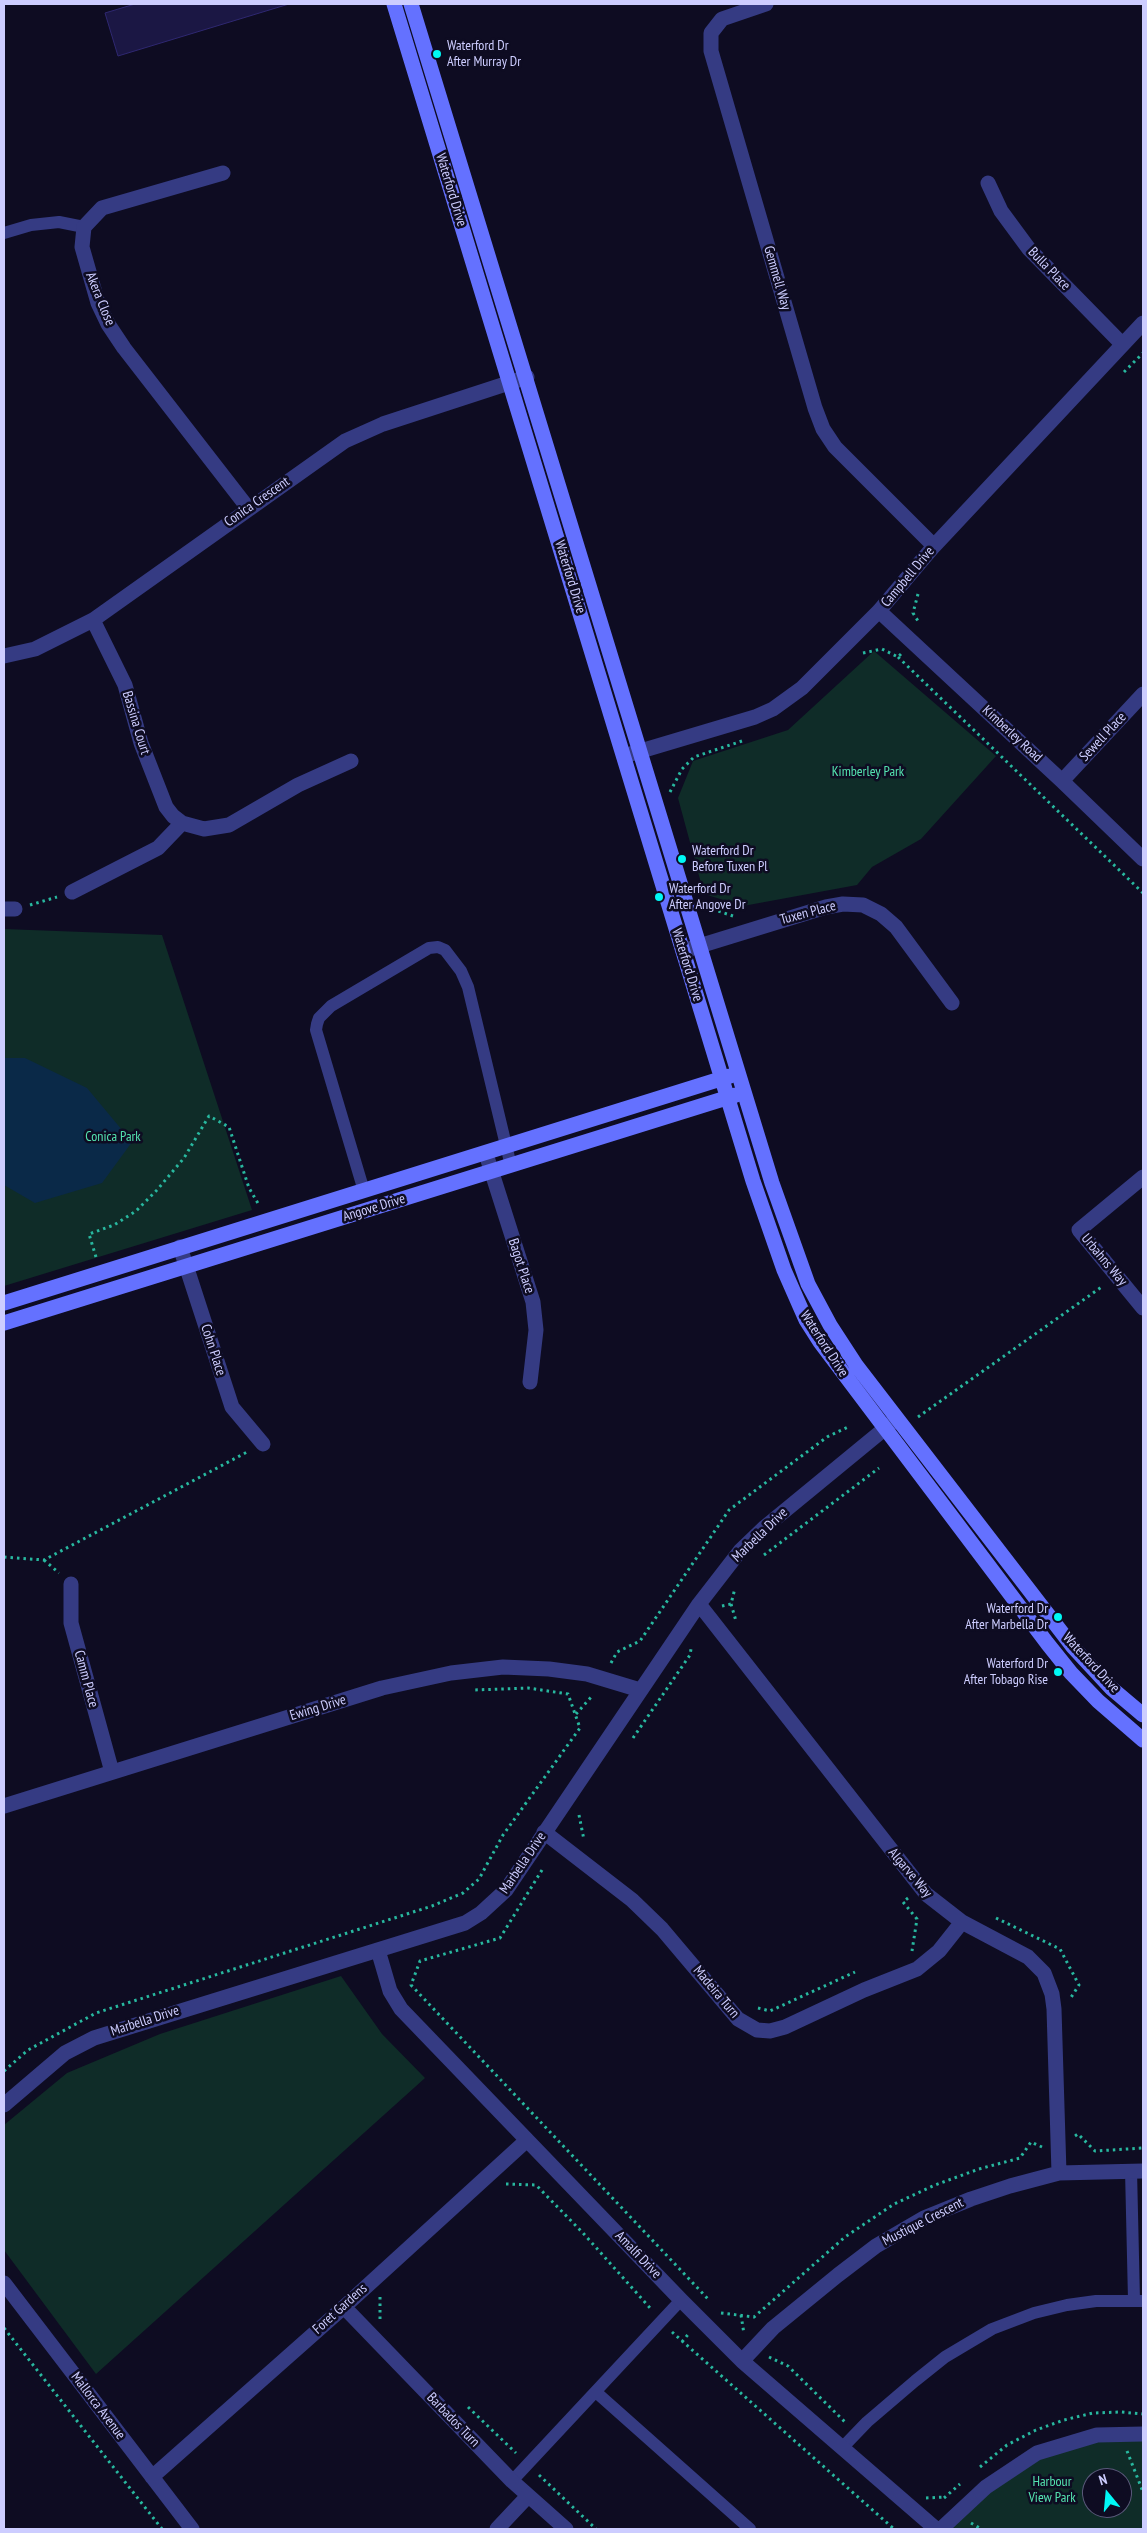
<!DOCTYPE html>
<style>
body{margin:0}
#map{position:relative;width:1147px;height:2533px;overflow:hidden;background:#0e0c22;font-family:"PT Sans Narrow",sans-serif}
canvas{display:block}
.frame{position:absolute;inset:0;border:5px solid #cdcdff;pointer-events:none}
.north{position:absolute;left:1082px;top:2468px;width:50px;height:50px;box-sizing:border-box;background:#0e0c22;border:1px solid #5a597a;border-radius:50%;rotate:343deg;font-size:14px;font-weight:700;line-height:20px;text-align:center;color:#cdcdff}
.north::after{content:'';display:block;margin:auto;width:18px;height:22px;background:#00f8f5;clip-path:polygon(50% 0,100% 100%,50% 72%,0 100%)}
</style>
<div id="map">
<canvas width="1147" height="2533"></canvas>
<div class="frame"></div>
<div class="north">N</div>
</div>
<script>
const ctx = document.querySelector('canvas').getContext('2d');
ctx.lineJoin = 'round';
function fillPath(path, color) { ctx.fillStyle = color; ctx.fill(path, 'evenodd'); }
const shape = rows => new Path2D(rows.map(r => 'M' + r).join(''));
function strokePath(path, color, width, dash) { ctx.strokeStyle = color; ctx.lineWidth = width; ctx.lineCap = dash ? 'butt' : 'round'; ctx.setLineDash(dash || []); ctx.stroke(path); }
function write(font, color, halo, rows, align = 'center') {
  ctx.font = font + ' "PT Sans Narrow",sans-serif'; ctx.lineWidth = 5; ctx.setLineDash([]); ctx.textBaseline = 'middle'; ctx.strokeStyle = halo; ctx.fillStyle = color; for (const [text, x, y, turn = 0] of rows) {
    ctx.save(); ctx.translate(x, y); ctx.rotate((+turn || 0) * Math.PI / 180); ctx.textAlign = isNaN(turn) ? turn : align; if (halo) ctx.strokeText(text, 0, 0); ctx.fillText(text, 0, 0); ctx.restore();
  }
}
fillPath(shape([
 [874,651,996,756,921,839,872,867,857,885,743,906,704,894,678,798,693,761,788,730],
 [4,929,162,935,252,1210,4,1286],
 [341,1976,382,2034,425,2078,96,2374,4,2250,4,2125,67,2073,160,2034],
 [1143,2434,1143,2529,941,2529,986,2487,1067,2443],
 [1092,2478,1122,2478,1122,2508,1092,2508]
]), '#0f2c28');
fillPath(shape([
 [4,1058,25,1058,87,1088,132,1142,102,1183,35,1203,4,1185]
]), '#0a2948');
const building = shape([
 [135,4,289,4,118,56,105,13,135,4]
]);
fillPath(building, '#1b1744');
strokePath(building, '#2f2871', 1);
strokePath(shape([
 [1124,372,1143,353],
 [918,594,913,613,918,621],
 [863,653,882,649,898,657,901,654],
 [898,657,1143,893],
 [670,792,682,769,694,757,745,740],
 [30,905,57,897],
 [706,907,733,916],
 [96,1257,89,1234,114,1225,136,1211,157,1190,184,1158,209,1116,229,1127,249,1188,259,1205],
 [918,1417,1103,1286],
 [764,1555,879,1468],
 [4,1557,44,1560,249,1451],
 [44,1560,59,1573],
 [731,1604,736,1621],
 [722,1606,731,1604,735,1588],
 [611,1663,617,1652,640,1641,729,1510,827,1437,848,1427],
 [576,1714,593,1695],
 [633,1738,690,1655,691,1649],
 [579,1815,584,1840],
 [542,1870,500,1938,420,1961,411,1985,708,2299],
 [908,1898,903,1902,917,1919,912,1951],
 [996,1918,1060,1949,1079,1985,1070,1999],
 [758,2008,770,2011,855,1972],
 [4,2071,28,2050,96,2013,432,1906,463,1893,479,1879,503,1835,580,1728,568,1694,528,1688,474,1690],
 [1075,2136,1078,2134,1095,2151,1143,2148],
 [506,2184,536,2185,583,2233,651,2309],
 [721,2313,754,2317,845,2237,894,2204,935,2185,979,2169,1020,2158,1031,2142,1042,2147],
 [741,2315,744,2334],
 [380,2319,380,2297],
 [4,2328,162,2529],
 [672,2332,894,2529],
 [682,2342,690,2332],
 [769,2357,788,2366,845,2422],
 [468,2407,516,2453],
 [1127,2451,1143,2492],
 [980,2467,1007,2445,1036,2430,1064,2420,1093,2413,1121,2412,1143,2414],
 [539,2475,596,2529],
 [926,2498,944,2497],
 [944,2498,960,2484],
 [971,2523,981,2529]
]), '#28b89f', 3, [2.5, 4]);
strokePath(shape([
 [4,233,31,225,59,222,84,227],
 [364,1191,316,1030,317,1024,319,1018,331,1006,429,948,438,947,445,950,461,971,468,987,511,1166],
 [1131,2170,1134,2300],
 [597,2393,750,2529],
 [842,2448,867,2422,915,2381,945,2357,992,2329,1034,2313,1067,2305,1096,2301,1143,2301],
 [512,2481,681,2300]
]), '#353b83', 12);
strokePath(shape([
 [766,4,722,19,711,33,711,51,815,408,823,429,835,447,934,546],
 [223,173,102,208,84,227,82,247,98,303,108,324,124,348,248,508],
 [988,183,1001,211,1029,249,1122,344],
 [879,611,1062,781,1143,859],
 [93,620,125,685,141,743,166,807,173,816,182,823,204,829,229,825,298,785,351,761],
 [4,656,35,649,93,620,345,441,383,424,527,377],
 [624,756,755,717,773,709,802,688,879,611,934,546,1143,323],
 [1062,781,1143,694],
 [72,892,158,848,182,823],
 [4,909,15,909],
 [683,951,826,907,843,904,863,905,881,914,896,927,952,1003],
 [486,1154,533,1302,536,1330,530,1382],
 [1143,1177,1079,1230,1143,1308],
 [180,1247,232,1407,263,1444],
 [71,1584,71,1623,112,1772],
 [699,1604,926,1894,962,1922,1028,1957,1044,1973,1052,1994,1054,2009,1059,2173],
 [4,1806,382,1688,451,1673,503,1667,549,1669,587,1674,640,1690],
 [544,1832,632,1900,662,1929,738,2019,757,2030,770,2031,785,2027,864,1990,917,1969,939,1951,962,1922],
 [378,1950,390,1991,401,2009,681,2300,742,2361,936,2529],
 [4,2105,65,2053,94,2038,465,1923,481,1913,506,1890,699,1604,740,1551,765,1527,894,1421],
 [4,2283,192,2529],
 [344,2307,512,2481,566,2529],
 [742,2361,773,2328,838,2275,876,2246,924,2218,971,2199,1010,2186,1059,2173,1143,2171],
 [152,2477,344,2307,527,2140],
 [497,2529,528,2496],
 [941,2529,986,2487,1037,2453,1097,2435,1143,2434]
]), '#353b83', 15);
strokePath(shape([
 [394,4,753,1181,784,1270,806,1320,820,1342,1047,1643,1071,1673,1098,1701,1143,1740],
 [411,4,772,1183,808,1284,830,1325,856,1365,1073,1647,1111,1688,1143,1715],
 [4,1303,730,1076],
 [4,1323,736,1095]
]), '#6471ff', 15);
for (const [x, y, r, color] of [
 [437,54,5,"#00f8f5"],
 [682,859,5,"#00f8f5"],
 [659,897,5,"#00f8f5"],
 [1058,1617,5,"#00f8f5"],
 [1058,1672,5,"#00f8f5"]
]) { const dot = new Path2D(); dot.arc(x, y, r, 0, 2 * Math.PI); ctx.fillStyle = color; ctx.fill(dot); strokePath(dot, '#0e0c22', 2); }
write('14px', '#cdcdff', '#0e0c22', [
 ["Waterford Dr",447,46],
 ["After Murray Dr",447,62],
 ["Waterford Dr",692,851],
 ["Before Tuxen Pl",692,867],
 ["Waterford Dr",669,889],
 ["After Angove Dr",669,905],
 ["Waterford Dr",1048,1609,"right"],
 ["After Marbella Dr",1048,1625,"right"],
 ["Waterford Dr",1048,1664,"right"],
 ["After Tobago Rise",1048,1680,"right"]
], 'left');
write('14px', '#cdcdff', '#0e0c22', [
 ["Waterford Drive",451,190,73],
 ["Bulla Place",1049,269,46],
 ["Gemmell Way",777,278,74],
 ["Akera Close",100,299,68],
 ["Conica Crescent",257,502,-35],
 ["Waterford Drive",570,577,73],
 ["Campbell Drive",908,577,-50],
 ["Bassina Court",136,723,73],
 ["Kimberley Road",1012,734,43],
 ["Sewell Place",1103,737,-47],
 ["Tuxen Place",808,913,-15],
 ["Waterford Drive",687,965,73],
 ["Angove Drive",374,1208,-17],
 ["Urbahns Way",1104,1260,50],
 ["Bagot Place",521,1266,72],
 ["Waterford Drive",824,1344,57],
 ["Cohn Place",213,1350,72],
 ["Marbella Drive",760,1535,-44],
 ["Waterford Drive",1091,1663,47],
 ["Camm Place",86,1679,75],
 ["Ewing Drive",318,1708,-17],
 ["Marbella Drive",523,1863,-56],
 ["Algarve Way",910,1873,50],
 ["Madeira Turn",716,1992,50],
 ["Marbella Drive",145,2021,-18],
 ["Mustique Crescent",923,2222,-27],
 ["Amalfi Drive",638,2255,46],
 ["Foret Gardens",340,2309,-42],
 ["Mallorca Avenue",98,2406,53],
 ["Barbados Turn",453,2420,46]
]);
write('14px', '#54e4b0', '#0e0c22', [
 ["Kimberley Park",868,772],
 ["Conica Park",113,1137],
 ["Harbour",1052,2482],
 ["View Park",1052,2498]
]);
</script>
